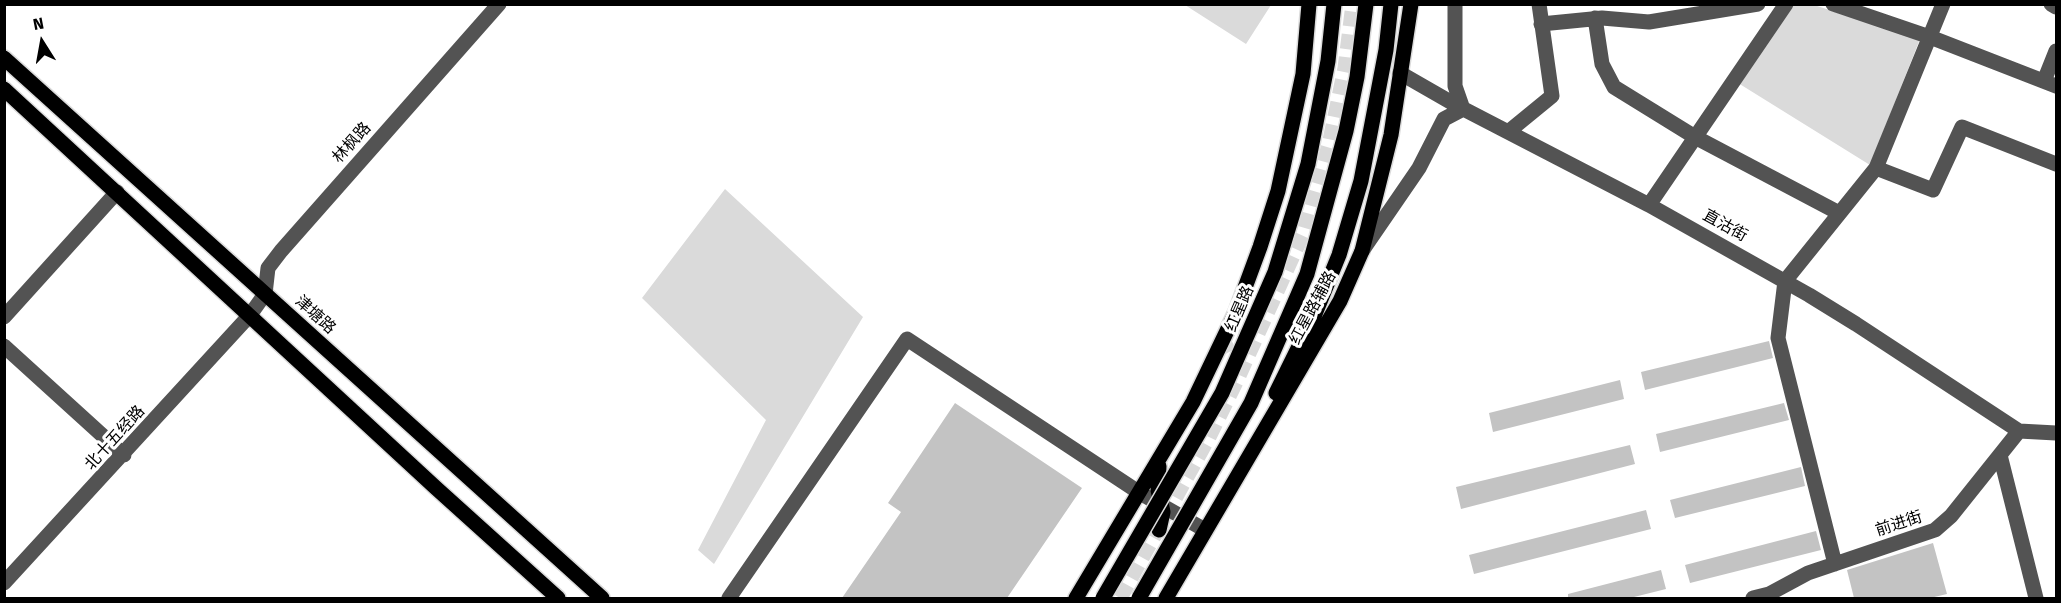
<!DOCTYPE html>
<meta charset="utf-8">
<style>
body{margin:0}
#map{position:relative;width:2061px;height:603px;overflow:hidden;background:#fff;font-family:"Fira Sans",sans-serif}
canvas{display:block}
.frame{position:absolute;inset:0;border:6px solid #000;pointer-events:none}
.north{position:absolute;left:12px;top:12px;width:60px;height:60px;-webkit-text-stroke:4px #fff;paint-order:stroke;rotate:349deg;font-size:16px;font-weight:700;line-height:24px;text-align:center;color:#000}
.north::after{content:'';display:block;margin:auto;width:21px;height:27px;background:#000;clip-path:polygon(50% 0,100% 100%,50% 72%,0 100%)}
</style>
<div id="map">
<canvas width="2061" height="603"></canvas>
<div class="frame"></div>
<div class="north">N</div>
</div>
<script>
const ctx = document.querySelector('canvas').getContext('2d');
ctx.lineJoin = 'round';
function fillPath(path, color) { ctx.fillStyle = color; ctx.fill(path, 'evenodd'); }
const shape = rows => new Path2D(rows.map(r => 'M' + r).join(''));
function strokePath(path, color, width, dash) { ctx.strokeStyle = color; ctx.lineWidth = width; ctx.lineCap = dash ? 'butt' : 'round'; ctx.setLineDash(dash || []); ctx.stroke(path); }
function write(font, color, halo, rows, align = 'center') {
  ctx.font = font + ' "Fira Sans","Noto Sans SC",sans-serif'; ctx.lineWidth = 6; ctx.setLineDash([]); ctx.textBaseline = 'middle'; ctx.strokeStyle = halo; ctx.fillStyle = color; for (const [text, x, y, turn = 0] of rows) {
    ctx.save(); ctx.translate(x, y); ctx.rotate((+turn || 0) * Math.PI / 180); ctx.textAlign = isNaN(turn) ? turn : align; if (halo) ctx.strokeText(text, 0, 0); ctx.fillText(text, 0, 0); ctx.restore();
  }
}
fillPath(shape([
 [1185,5,1271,5,1246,44],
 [1791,5,1814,5,1920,39,1870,165,1738,83],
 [725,189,863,317,714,564,698,550,766,420,642,298]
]), '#dadada');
fillPath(shape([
 [1769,341,1773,358,1645,390,1641,372],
 [1620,380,1624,399,1493,432,1489,413],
 [955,403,1082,488,1007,598,842,598,901,512,888,503],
 [1784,403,1789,420,1660,452,1656,434],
 [1630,445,1635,464,1461,509,1456,487],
 [1801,467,1805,486,1675,518,1670,500],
 [1646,510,1651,529,1474,574,1469,555],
 [1816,531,1821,550,1690,583,1685,565],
 [1933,543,1947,594,1930,598,1854,598,1847,570],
 [1661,570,1666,589,1630,598,1568,598,1568,594]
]), '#c3c3c3');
strokePath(shape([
 [1219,349,1254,330],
 [1120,598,1209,437,1237,380,1305,229,1329,145,1345,68,1353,4]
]), '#d9d9d9', 15, [15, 8]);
const major = shape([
 [4,58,602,598],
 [4,89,436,488,558,598],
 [1276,393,1315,314,1339,255,1361,181,1386,50,1391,4],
 [1159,530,1163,512,1158,490,1159,466],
 [1076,598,1193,402,1236,312,1260,247,1278,191,1303,74,1309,4],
 [1166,598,1340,301,1362,251,1391,135,1411,4]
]);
strokePath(major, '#dbdbdb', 18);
strokePath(shape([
 [1833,4,1930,37,2056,86],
 [2051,4,2056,7],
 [1595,18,1602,64,1614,87,1695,137,1839,213],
 [1541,24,1602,18,1649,22,1758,4],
 [1400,73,1454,104,1649,205,1809,295,1856,324,2019,431],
 [2044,81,2056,51],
 [1508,132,1552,96,1539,4],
 [1876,168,1933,190,1962,127,2056,164],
 [1649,205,1786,4],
 [1362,251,1419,168,1444,119,1463,109,1455,86,1455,4],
 [4,317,117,192],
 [4,346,124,455],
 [2019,431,2056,433],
 [2000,455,2036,598],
 [1835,564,1778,338,1785,281,1876,168,1943,4],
 [4,583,250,315,265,294,268,268,281,251,499,4],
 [729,598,907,339,1140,493,1205,530],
 [1753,598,1769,594,1808,573,1935,530,1951,516,2019,431]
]), '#535353', 15);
strokePath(major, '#000', 15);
const majorBridge = shape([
 [1103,598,1222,393,1275,272,1308,164,1328,61,1334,4],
 [1139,598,1251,403,1307,274,1346,131,1357,77,1366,4]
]);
strokePath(majorBridge, '#dbdbdb', 18, []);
strokePath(majorBridge, '#000', 15);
write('16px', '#000', '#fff', [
 ["林枫路",352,143,-48],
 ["直沽街",1725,226,29],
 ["红星路辅路",1313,308,-62],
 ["红星路",1240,309,-67],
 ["津塘路",315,315,42],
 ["北十五经路",115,438,-48],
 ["前进街",1899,524,-18]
]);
</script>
